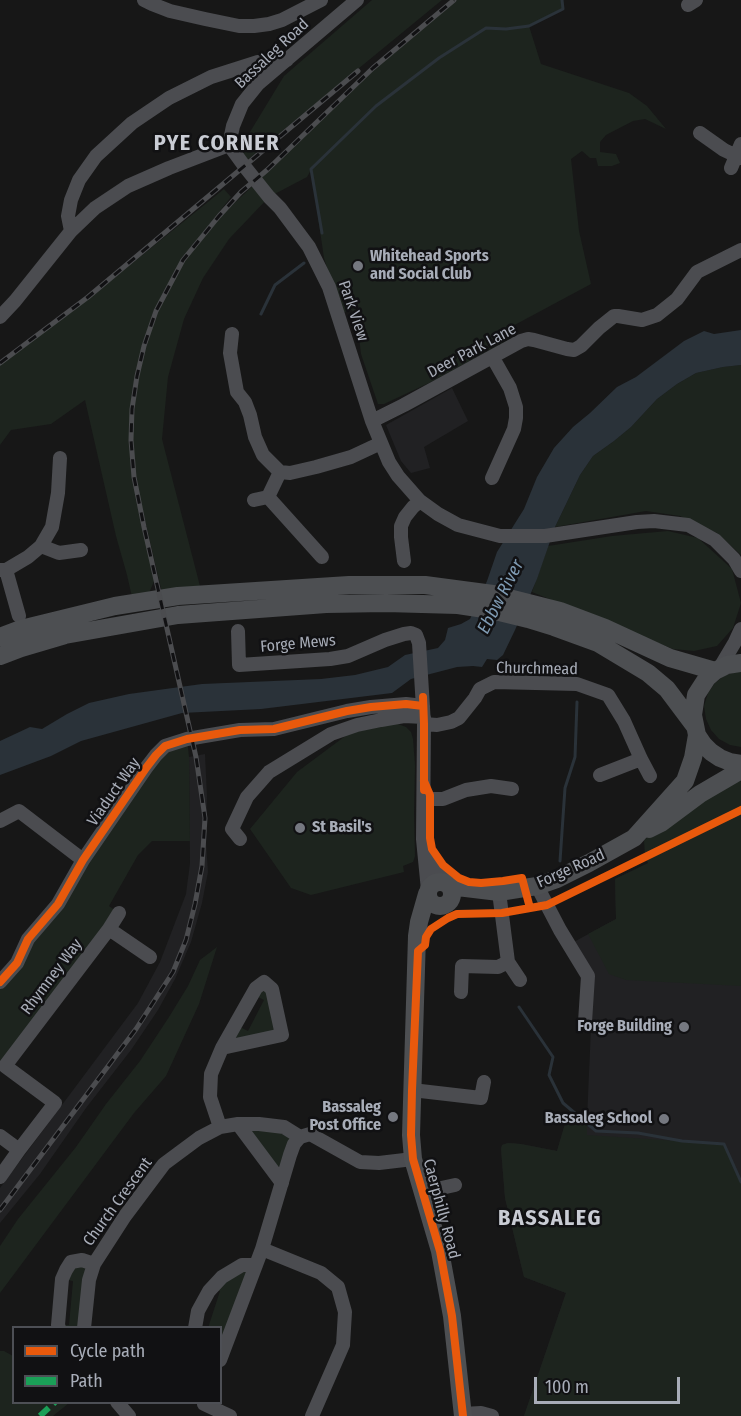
<!DOCTYPE html>
<style>
body{margin:0}
#map{position:relative;width:741px;height:1416px;overflow:hidden;background:#171717;font-family:"Fira Sans Condensed",sans-serif}
canvas{display:block}
.legend{position:absolute;left:12px;top:1326px;width:210px;height:78px;box-sizing:border-box;background:#111113;border:2px solid #4d4f55;margin:0;padding:8px 10px;list-style:none;font-size:18px;color:#a8adb8}
.legend li{display:flex;align-items:center;gap:12px;height:30px}
.legend b{width:30px;border:2px solid #4d4f55}
.scale{position:absolute;left:534px;top:1377px;width:146px;height:27px;box-sizing:border-box;border:3px solid #a8adb8;border-top:0;padding-left:8px;font-size:18px;line-height:21px;white-space:nowrap;color:#a8adb8;-webkit-text-stroke:4px #111113;paint-order:stroke}
</style>
<div id="map">
<canvas width="741" height="1416"></canvas>
<ul class="legend">
<li><b style="height:8px;background:#e8590c"></b>Cycle path</li>
<li><b style="height:8px;background:#1a9f57"></b>Path</li>
</ul>
<div class="scale">100 m</div>
</div>
<script>
const ctx = document.querySelector('canvas').getContext('2d');
ctx.lineJoin = 'round';
function fillPath(path, color) { ctx.fillStyle = color; ctx.fill(path, 'evenodd'); }
const shape = rows => new Path2D(rows.map(r => 'M' + r).join(''));
function strokePath(path, color, width, dash) { ctx.strokeStyle = color; ctx.lineWidth = width; ctx.lineCap = dash ? 'butt' : 'round'; ctx.setLineDash(dash || []); ctx.stroke(path); }
function write(font, color, halo, rows, align = 'center') {
  ctx.font = font + ' "Fira Sans Condensed",sans-serif'; ctx.lineWidth = 5; ctx.setLineDash([]); ctx.textBaseline = 'middle'; ctx.strokeStyle = halo; ctx.fillStyle = color; for (const [text, x, y, turn = 0] of rows) {
    ctx.save(); ctx.translate(x, y); ctx.rotate((+turn || 0) * Math.PI / 180); ctx.textAlign = isNaN(turn) ? turn : align; if (halo) ctx.strokeText(text, 0, 0); ctx.fillText(text, 0, 0); ctx.restore();
  }
}
fillPath(shape([
 [452,388,468,421,424,447,430,468,411,473,401,461,386,425],
 [205,754,207,796,206,842,208,872,202,903,191,942,175,979,158,1010,131,1050,86,1108,40,1174,0,1223,0,1188,138,1003,160,962,186,894,190,863,189,757],
 [741,820,741,1416,524,1416,566,1293,524,1277,505,1198,501,1149,502,1145,508,1143,521,1144,557,1151,567,1117,587,1120,591,1027,591,975,572,943,616,919,615,879]
]), '#212123');
fillPath(shape([
 [372,0,442,0,246,161,239,150,284,76],
 [457,0,562,0,563,9,529,26,541,64,629,93,647,106,666,129,645,119,633,121,606,135,600,142,600,152,616,154,620,163,612,166,598,166,596,158,590,158,582,151,571,159,579,231,591,284,509,328,512,338,429,383,384,404,378,404,361,354,359,337,352,310,341,313,324,258,311,170,307,177,269,197,229,239,203,278,184,319,168,377,162,439,201,590,162,593,135,477,132,440,133,410,138,376,145,346,157,312,184,261,205,234,220,217,374,70],
 [224,189,231,197,182,259,154,310,142,346,136,375,131,409,129,440,133,477,155,579,149,593,132,597,127,575,116,536,85,400,51,424,11,430,0,445,0,364,89,298],
 [741,365,741,555,717,533,680,516,646,511,555,527,580,475,593,456,614,441,631,427,657,399,677,384,696,373,723,367],
 [668,531,698,538,732,569,741,603,733,628,717,646,694,651,673,649,532,592,548,546,612,536],
 [741,671,741,747,730,745,719,739,711,730,706,719,704,706,708,693,715,683,725,675],
 [391,723,398,724,406,727,411,732,413,739,415,765,414,814,415,856,413,862,403,866,404,872,311,895,291,888,250,829,297,772,348,734],
 [187,739,189,757,190,841,152,841,138,855,109,906,119,913,0,1063,0,982,156,755],
 [741,781,741,986,626,980,609,974,588,934,616,919,615,879,648,863,645,856,644,840,692,806,733,782],
 [217,947,199,1004,166,1076,134,1113,0,1293,0,1246,18,1219,76,1147,106,1104,140,1061,169,1017,188,986,200,960],
 [264,982,282,1035,222,1048,236,1025,248,1031,264,1000,252,994],
 [567,1117,587,1121,587,1135,724,1144,741,1182,741,1416,524,1416,566,1293,524,1277,505,1198,501,1149,502,1145,508,1143,521,1144,557,1151],
 [238,1124,300,1137,282,1183],
 [94,1264,84,1327,59,1327,58,1325,69,1325,73,1281,62,1279,66,1270],
 [256,1265,221,1360,220,1328,208,1328,220,1291,209,1291],
 [0,1351,4,1351,13,1356,14,1402,69,1403,53,1416,0,1416]
]), '#1d241e');
fillPath(shape([
 [741,330,741,365,723,367,696,373,677,384,657,399,631,427,614,441,593,456,580,475,555,527,537,579,515,630,503,655,497,660,487,659,482,667,473,666,457,667,411,679,392,693,261,709,182,713,81,741,51,756,0,775,0,741,30,727,42,729,67,714,89,703,129,694,202,684,321,679,355,675,388,667,405,655,438,648,445,640,448,628,461,624,470,619,487,581,497,552,524,509,537,477,554,448,573,427,590,413,617,387,636,377,684,341,704,331,714,334]
]), '#2a3239');
strokePath(shape([
 [322,233,311,169,376,106,439,58,486,28,506,29,529,26,563,9,562,0],
 [261,314,275,285,304,263],
 [560,861,565,788,575,757,577,702],
 [519,1007,553,1057,549,1075,563,1103,596,1131,638,1133,682,1141,724,1144,741,1182]
]), '#2a3239', 3);
strokePath(shape([
 [144,0,152,4,170,11,205,19,239,26,254,26,269,24,282,20,321,0],
 [688,5,696,0],
 [700,133,724,150,741,158],
 [229,145,245,167,269,197,280,208,309,247,329,287,372,421,389,462,398,476,420,501,438,514,458,525,500,536,545,536,637,522,654,521,688,525,715,540,734,559,741,571],
 [229,145,233,126,242,104,258,84,357,0],
 [731,168,741,144],
 [71,231,68,216,71,200,79,180,96,156,132,123,169,98,211,77,258,62,287,60],
 [0,317,15,301,71,231,95,208,128,186,169,168,229,145],
 [232,334,230,353,237,392,245,402,250,415,255,437,263,455,280,472,290,473,316,467,351,457,381,443],
 [372,421,404,405,521,341,528,339,534,340,567,349,574,350,581,346,599,328,614,316,618,316,642,320,657,315,677,299,697,272,741,250],
 [492,478,514,429,516,418,516,407,510,388,493,358],
 [268,497,322,557],
 [254,500,268,497,280,472],
 [41,546,59,553,81,550],
 [404,561,401,537,401,526,405,517,413,507,420,501],
 [0,570,6,570,28,557,41,546,52,527,58,493,60,458],
 [6,570,19,616],
 [238,631,239,665,330,659,348,656,385,640,404,634,411,633,416,635,419,643,424,724,423,839,428,890],
 [719,669,735,642,741,629],
 [424,724,437,725,451,722,459,718,475,698,480,689,494,682,577,684,608,695,624,721,641,759,650,776],
 [600,775,641,759],
 [424,799,443,799,466,790,491,786,512,789],
 [0,821,19,811,83,860],
 [240,839,232,829,247,797,269,772,331,734,357,725,381,720,404,716,424,717],
 [426,852,449,886],
 [537,886,560,930,588,976,585,1022],
 [499,892,508,962,520,980],
 [109,929,150,957],
 [0,982,17,963,28,939,58,904,83,860,146,768,156,755,165,746,187,739,240,730,274,729,347,711,371,707,406,704,423,706],
 [461,992,462,966,498,967,508,962],
 [412,1090,481,1098,484,1082],
 [238,1124,282,1183],
 [220,1127,210,1097,211,1074,222,1048,282,1035,272,989,264,982,256,988,222,1048],
 [0,1136,19,1150],
 [300,1137,310,1134,360,1162,379,1163,413,1159],
 [0,1177,19,1150,55,1103,5,1066,109,929,119,913],
 [423,1192,455,1185],
 [262,1249,321,1273,338,1287,345,1312,343,1345,312,1416],
 [59,1328,58,1325,62,1279,66,1270,71,1262,82,1260,94,1264],
 [84,1328,89,1280,94,1264,125,1216,164,1164,199,1138,220,1127,238,1124,259,1124,284,1127,300,1137],
 [195,1328,198,1311,209,1291,222,1277,242,1265,256,1265],
 [220,1360,262,1249,290,1155,294,1144,300,1137],
 [117,1402,129,1416],
 [204,1404,230,1416],
 [463,1414,481,1413,492,1416]
]), '#4b4c50', 14);
strokePath(shape([
 [0,637,21,629,115,606,178,596,349,585,425,585,493,594,560,611,605,628,670,658,715,671],
 [0,656,21,648,65,635,178,615,326,604,386,603,458,605,491,610,528,619,554,627,598,643,648,673,667,689,694,725],
 [741,663,727,665,715,671,707,678,696,695,693,715,697,735,703,744,711,752,720,758,730,762,741,764],
 [649,829,661,823,700,794,741,770],
 '428 894a12 12 0 1 1 24 0a12 12 0 1 1-24 0Z',
 [449,886,499,892,537,886,557,879,589,863,634,838,685,781,693,758,697,735],
 [427,894,419,922,417,936,411,1135,413,1159,440,1251,452,1316,463,1416]
]), '#4d4f52', 18);
const rail = shape([
 [0,363,88,297,358,71],
 [0,1210,136,1029,173,972,186,940,195,904,202,866,205,818,196,757,144,527,134,477,131,440,132,409,137,376,144,346,156,311,183,260,219,216,241,192,267,170,373,68,454,0]
]);
strokePath(rail, '#4b4c4f', 5);
strokePath(rail, '#111113', 3, [9]);
strokePath(shape([
 [40,1416,55,1402]
]), '#1a9f57', 6, [12, 6]);
strokePath(shape([
 [423,697,424,724,424,790],
 [424,781,430,795,430,838,432,849,443,865,459,878,469,882,481,883,503,881,522,878,530,908],
 [0,982,17,963,28,939,58,904,83,860,146,768,156,755,165,746,187,739,240,730,274,729,347,711,371,707,406,704,423,706],
 [463,1416,452,1316,440,1251,413,1159,411,1135,412,1090,418,951,425,945,426,937,431,929,448,918,457,914,502,913,547,905,741,810]
]), '#e8590c', 8);
for (const [x, y, r, color] of [
 [358,266,6,"#757880"],
 [300,828,6,"#757880"],
 [684,1027,6,"#757880"],
 [393,1117,6,"#757880"],
 [664,1119,6,"#757880"]
]) { const dot = new Path2D(); dot.arc(x, y, r, 0, 2 * Math.PI); ctx.fillStyle = color; ctx.fill(dot); strokePath(dot, '#111113', 2); }
write('16px', '#a8adb8', '#111113', [
 ["Bassaleg Road",272,54,-43],
 ["Park View",353,311,71],
 ["Deer Park Lane",472,351,-28],
 ["Forge Mews",298,644,-5],
 ["Churchmead",537,669,1],
 ["Viaduct Way",114,792,-55],
 ["Forge Road",571,869,-24],
 ["Rhymney Way",52,977,-53],
 ["Church Crescent",118,1202,-54],
 ["Caerphilly Road",441,1209,75]
]);
write('bold 16px', '#a8adb8', '#111113', [
 ["Whitehead Sports",370,257,"left"],
 ["and Social Club",370,275,"left"],
 ["St Basil's",312,828,"left"],
 ["Forge Building",672,1027],
 ["Bassaleg",381,1108],
 ["Post Office",381,1126],
 ["Bassaleg School",652,1119]
], 'right');
write('italic 18px', '#7f9bb3', '#111113', [
 ["Ebbw River",501,597,-63]
]);
ctx.letterSpacing = '1.5px';
write('bold 22px', '#c9ccd4', '#111113', [
 ["PYE CORNER",217,144],
 ["BASSALEG",550,1219]
]);
ctx.letterSpacing = '0px';
</script>
